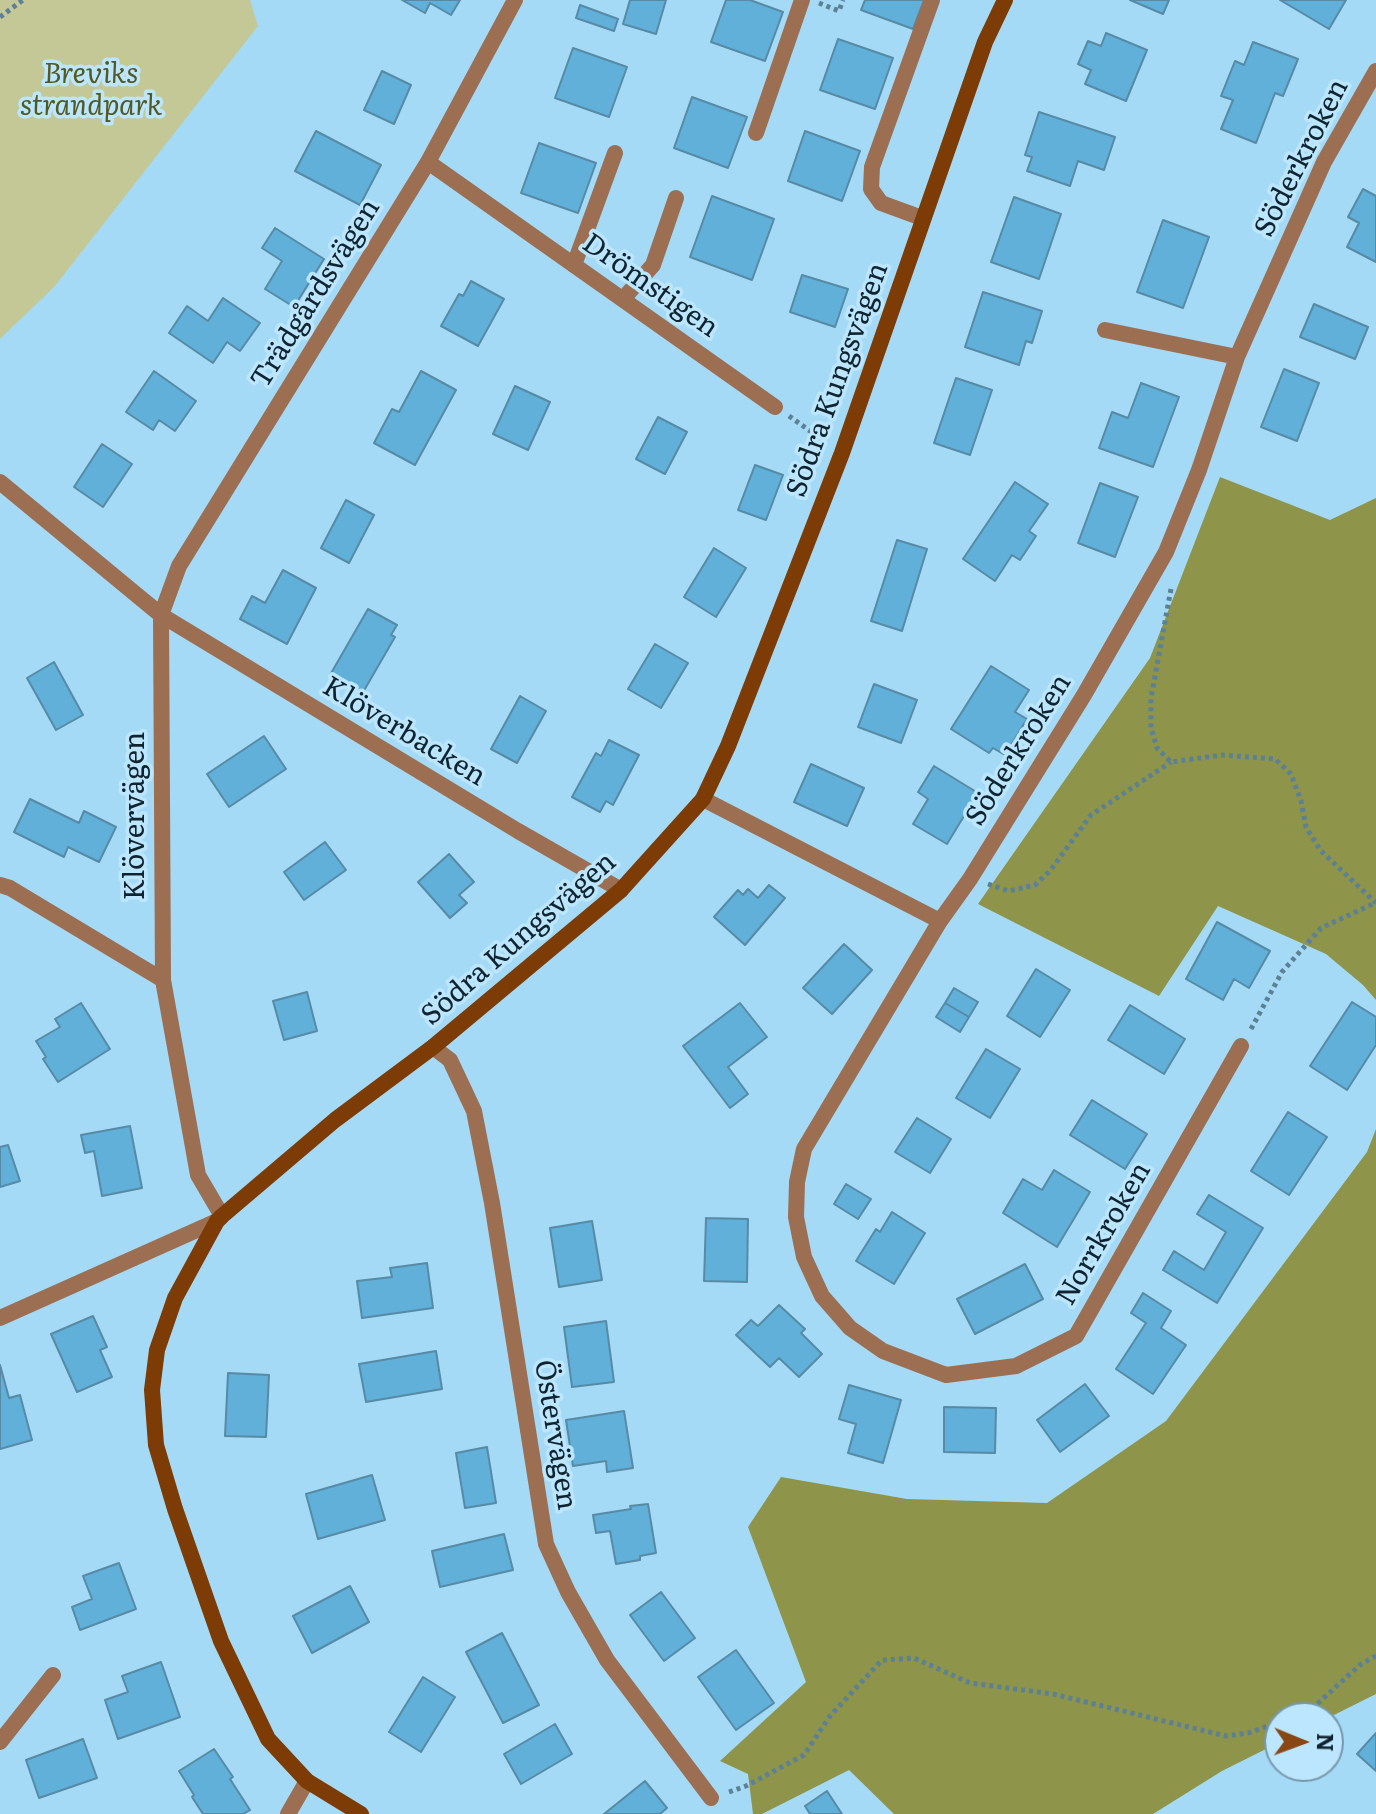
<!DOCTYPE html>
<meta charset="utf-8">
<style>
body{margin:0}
#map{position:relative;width:1376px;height:1814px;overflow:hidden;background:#a5daf7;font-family:Literata,serif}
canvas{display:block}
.north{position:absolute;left:1264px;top:1702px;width:80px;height:80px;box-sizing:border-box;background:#bce6fd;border:2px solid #7798ab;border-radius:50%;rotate:91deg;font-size:22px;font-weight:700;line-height:32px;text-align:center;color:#0f242f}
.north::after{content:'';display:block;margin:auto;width:28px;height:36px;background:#894714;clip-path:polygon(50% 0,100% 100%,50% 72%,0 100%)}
</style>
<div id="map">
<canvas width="1376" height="1814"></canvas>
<div class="north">N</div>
</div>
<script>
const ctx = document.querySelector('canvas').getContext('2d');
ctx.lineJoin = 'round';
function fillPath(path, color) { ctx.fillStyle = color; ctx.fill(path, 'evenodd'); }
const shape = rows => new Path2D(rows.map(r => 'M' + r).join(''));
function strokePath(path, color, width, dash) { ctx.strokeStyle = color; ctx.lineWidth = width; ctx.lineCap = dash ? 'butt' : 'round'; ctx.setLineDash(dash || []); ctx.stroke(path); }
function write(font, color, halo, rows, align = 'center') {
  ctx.font = font + ' Literata,serif'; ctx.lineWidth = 7; ctx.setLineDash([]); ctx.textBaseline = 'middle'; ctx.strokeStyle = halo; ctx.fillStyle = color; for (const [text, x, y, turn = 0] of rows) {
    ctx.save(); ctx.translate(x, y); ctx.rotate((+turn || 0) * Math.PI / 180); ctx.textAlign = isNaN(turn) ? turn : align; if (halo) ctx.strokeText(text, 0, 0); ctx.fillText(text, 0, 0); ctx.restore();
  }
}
fillPath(shape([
 [0,0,250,0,258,26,55,286,0,339]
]), '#c3c896');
fillPath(shape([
 [1220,477,1330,520,1376,498,1376,1000,1363,985,1326,954,1218,906,1159,996,978,904,1150,658],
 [1376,1129,1376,1694,1328,1718,1280,1718,1280,1742,1222,1771,1153,1814,894,1814,849,1770,762,1814,753,1814,748,1774,720,1761,806,1682,748,1527,781,1477,907,1499,1047,1503,1166,1421,1367,1152]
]), '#8e9449');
const building = shape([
 [402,0,460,0,451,15,430,3,425,13,402,0],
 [630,0,666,0,656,34,623,24,630,0],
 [726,0,750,0,783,12,765,61,711,42,726,0],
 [865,0,924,0,913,29,861,10,865,0],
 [1130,0,1169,0,1163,14,1130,0],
 [1280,0,1346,0,1329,29,1280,0],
 [580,5,618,19,614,31,576,18,580,5],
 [1106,33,1147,50,1126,101,1085,84,1091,70,1078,64,1088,41,1101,46,1106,33],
 [838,39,893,58,875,109,820,90,838,39],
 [1253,42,1298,59,1283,96,1275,93,1256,143,1221,129,1233,100,1221,96,1235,61,1244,65,1253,42],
 [573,48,627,67,609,117,555,98,573,48],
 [382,71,411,85,394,124,364,110,382,71],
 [692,97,747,117,728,168,674,148,692,97],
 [1039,112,1115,137,1104,170,1078,161,1070,186,1027,171,1032,157,1025,155,1039,112],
 [316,131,381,165,360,205,295,171,316,131],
 [805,131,860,151,842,201,788,181,805,131],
 [539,143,596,163,578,213,521,193,539,143],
 [1363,189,1376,196,1376,262,1347,247,1359,223,1348,217,1363,189],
 [712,196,774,219,752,280,690,257,712,196],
 [1014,197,1061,214,1039,279,991,262,1014,197],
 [1163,220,1209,237,1183,308,1137,292,1163,220],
 [275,228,324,259,294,307,265,289,282,261,262,248,275,228],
 [802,275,848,289,835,327,790,312,802,275],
 [471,281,504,299,478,346,441,326,459,294,463,296,471,281],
 [983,292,1042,311,1032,343,1026,341,1019,365,965,347,983,292],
 [223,298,260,323,240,351,227,342,213,363,169,333,187,306,208,321,223,298],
 [1314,304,1368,327,1355,359,1300,337,1314,304],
 [1284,369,1319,383,1297,441,1261,427,1284,369],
 [154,371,196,401,175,431,159,420,153,430,126,412,154,371],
 [421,371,456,390,415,465,374,443,392,409,399,412,421,371],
 [956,378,992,390,970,455,934,443,956,378],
 [1141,383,1179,397,1153,467,1099,448,1112,412,1128,418,1141,383],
 [515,386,550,402,528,450,493,434,515,386],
 [658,417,687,432,665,474,636,459,658,417],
 [102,444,132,464,103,507,74,487,102,444],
 [755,465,783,475,766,520,738,510,755,465],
 [1015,482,1048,504,1029,531,1036,536,1020,560,1012,555,995,581,963,559,1015,482],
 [1100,483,1138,497,1115,557,1078,543,1100,483],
 [346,500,374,515,349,563,321,548,346,500],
 [897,540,927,549,902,631,871,621,897,540],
 [714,548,746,568,716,617,684,597,714,548],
 [283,570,316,588,287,644,240,619,252,596,265,603,283,570],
 [368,609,397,625,391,635,395,637,362,694,330,675,368,609],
 [655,644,688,663,661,708,628,689,655,644],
 [54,662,83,715,56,730,27,678,54,662],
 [991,666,1029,690,1015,712,1027,719,1005,755,993,748,989,753,951,729,991,666],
 [874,684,917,700,901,743,858,727,874,684],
 [520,696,546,711,517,763,491,749,520,696],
 [264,736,286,769,229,807,207,774,264,736],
 [609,740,639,755,613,805,606,801,600,812,572,797,596,753,601,756,609,740],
 [811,764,864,788,847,826,794,802,811,764],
 [934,766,978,793,947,844,913,824,928,799,918,792,934,766],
 [30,799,79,823,84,811,116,827,99,862,68,847,64,857,14,832,30,799],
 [325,842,346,870,304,900,284,872,325,842],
 [449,854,474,882,459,895,467,903,450,918,418,882,449,854],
 [769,885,785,898,745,945,714,917,738,890,743,895,748,889,758,898,769,885],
 [1217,922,1270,951,1249,988,1234,979,1223,1000,1186,979,1217,922],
 [844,944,872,970,832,1014,803,988,844,944],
 [1036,969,1070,990,1040,1037,1007,1016,1036,969],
 [954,988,978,1002,969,1017,945,1003,954,988],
 [307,992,317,1031,284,1040,273,1001,307,992],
 [1352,1002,1376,1017,1376,1045,1347,1090,1310,1066,1352,1002],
 [81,1003,110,1049,58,1082,43,1059,46,1057,36,1041,60,1027,55,1019,81,1003],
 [740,1003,767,1037,728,1067,748,1094,730,1108,683,1046,740,1003],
 [945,1003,969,1017,960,1032,936,1017,945,1003],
 [1130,1005,1185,1039,1164,1074,1108,1040,1130,1005],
 [986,1049,1020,1069,990,1118,956,1098,986,1049],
 [1092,1100,1147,1134,1125,1169,1070,1135,1092,1100],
 [1288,1112,1327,1137,1289,1195,1251,1171,1288,1112],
 [917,1118,951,1139,930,1173,895,1152,917,1118],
 [130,1126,142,1188,102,1196,94,1151,85,1153,81,1135,130,1126],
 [8,1145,20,1181,0,1187,0,1147,8,1145],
 [1054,1170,1090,1192,1057,1247,1003,1213,1023,1179,1042,1190,1054,1170],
 [846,1184,871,1199,858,1219,834,1204,846,1184],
 [1209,1195,1263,1228,1217,1303,1163,1270,1174,1251,1204,1270,1226,1232,1197,1214,1209,1195],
 [892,1212,925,1233,894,1284,856,1261,876,1229,880,1232,892,1212],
 [706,1218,748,1219,747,1282,704,1281,706,1218],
 [592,1221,602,1280,559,1287,550,1228,592,1221],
 [427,1263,433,1308,362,1318,357,1281,392,1277,390,1268,427,1263],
 [1025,1264,1043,1299,975,1334,957,1299,1025,1264],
 [1143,1293,1171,1311,1161,1328,1186,1345,1153,1394,1116,1369,1146,1323,1131,1313,1143,1293],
 [779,1305,805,1329,801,1333,822,1354,799,1377,779,1358,770,1367,736,1335,751,1320,758,1326,779,1305],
 [93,1316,107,1347,100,1350,112,1377,77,1392,51,1334,93,1316],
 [606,1321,614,1382,572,1387,564,1327,606,1321],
 [436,1351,442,1389,366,1402,359,1364,436,1351],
 [0,1365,9,1398,20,1395,32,1440,0,1449,0,1365],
 [228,1373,269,1375,266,1437,225,1436,228,1373],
 [1085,1384,1109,1416,1060,1452,1037,1420,1085,1384],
 [849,1385,901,1400,883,1463,848,1453,856,1424,839,1419,849,1385],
 [944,1407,996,1408,995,1453,944,1452,944,1407],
 [624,1411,633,1468,607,1472,606,1461,573,1466,566,1420,624,1411],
 [487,1447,496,1503,465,1508,456,1453,487,1447],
 [372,1475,385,1520,318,1539,306,1494,372,1475],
 [648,1504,656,1553,640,1556,640,1560,616,1564,610,1531,596,1533,593,1515,631,1509,630,1506,648,1504],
 [504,1534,513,1570,440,1587,432,1551,504,1534],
 [119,1563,136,1609,80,1630,72,1607,92,1599,83,1576,119,1563],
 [350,1586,369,1622,312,1653,293,1616,350,1586],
 [661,1592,695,1638,664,1661,630,1615,661,1592],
 [502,1633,539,1705,503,1723,466,1652,502,1633],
 [736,1650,774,1703,736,1730,698,1677,736,1650],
 [161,1662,180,1717,118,1739,105,1700,128,1692,122,1676,161,1662],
 [423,1677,455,1697,421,1752,389,1732,423,1677],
 [555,1724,572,1754,521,1784,504,1754,555,1724],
 [1376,1733,1376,1771,1357,1754,1376,1733],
 [83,1739,97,1778,39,1798,26,1760,83,1739],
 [214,1749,233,1777,230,1779,250,1810,243,1814,203,1814,192,1797,194,1795,179,1771,214,1749],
 [645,1781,667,1808,660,1814,604,1814,645,1781],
 [827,1791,842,1814,810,1814,805,1806,827,1791]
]);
fillPath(building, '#60b0d9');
strokePath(building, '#578aa5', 2);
strokePath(shape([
 [819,3,839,11,843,0],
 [0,17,23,0],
 [789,416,827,443],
 [1171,589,1151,698,1151,728,1157,748,1171,762,1222,755,1275,759,1291,774,1301,801,1306,827,1321,851,1376,903],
 [988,884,1009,891,1035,885,1050,871,1091,815,1171,762],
 [1251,1029,1282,972,1321,928,1375,903],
 [1289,1718,1317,1704,1361,1664,1376,1656],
 [729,1792,746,1786,804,1755,830,1716,882,1660,914,1658,970,1683,1053,1694,1226,1736,1248,1733,1280,1722]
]), '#5c8195', 5, [4, 4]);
strokePath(shape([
 [756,133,802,0],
 [922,218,881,203,871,189,872,167,932,0],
 [574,265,615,153],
 [623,299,653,265,676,198]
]), '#9c6e52', 16);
strokePath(shape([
 [515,0,428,162,179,566,161,615,518,831,621,890],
 [428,162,775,407],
 [1105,330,1237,357],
 [0,482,161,615,163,980,198,1175,222,1216],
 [703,799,940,921,970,879,1084,695,1166,552,1199,470,1237,357,1324,162,1376,71],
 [0,885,10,888,163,980],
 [940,921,804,1149,797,1182,796,1217,804,1257,822,1296,850,1328,883,1351,946,1375,1016,1366,1076,1336,1241,1046],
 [433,1047,450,1060,474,1111,492,1203,546,1544,568,1592,607,1660,711,1798],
 [0,1318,217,1221],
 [0,1742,53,1675],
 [288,1814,307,1781]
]), '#9c6e52', 16);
strokePath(shape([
 [361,1814,307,1781,268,1739,221,1641,175,1509,156,1445,152,1390,157,1350,175,1298,217,1221,222,1216,335,1120,433,1047,621,890,703,799,728,746,842,453,985,42,1005,0]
]), '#7d3c05', 16);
write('italic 28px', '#545821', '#bce6fd', [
 ["Breviks",91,75],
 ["strandpark",91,107]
]);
write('28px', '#0f242f', '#bce6fd', [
 ["Söderkroken",1302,158,-63],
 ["Drömstigen",650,286,35],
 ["Trädgårdsvägen",316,294,-58],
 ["Södra Kungsvägen",838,380,-70],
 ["Klöverbacken",404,732,31],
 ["Söderkroken",1019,750,-58],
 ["Klövervägen",136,816,-90],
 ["Södra Kungsvägen",519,939,-41],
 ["Norrkroken",1104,1234,-60],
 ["Östervägen",555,1435,81]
]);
</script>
